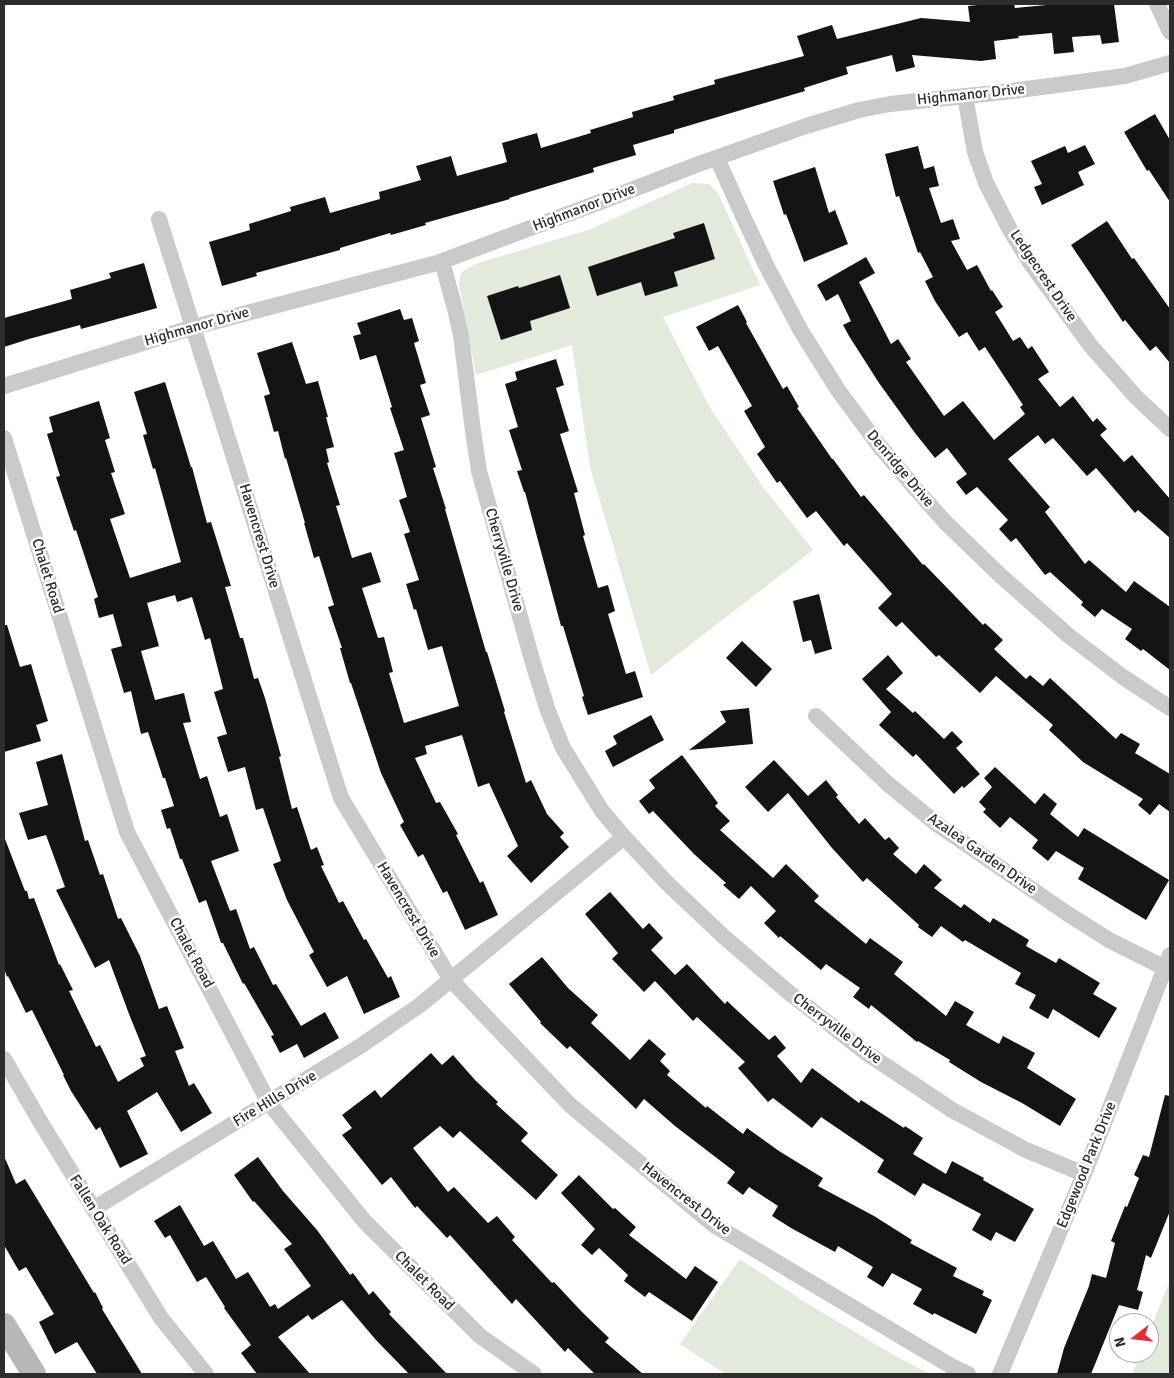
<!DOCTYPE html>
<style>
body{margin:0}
#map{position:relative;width:1174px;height:1378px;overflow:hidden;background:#fff;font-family:Signika,sans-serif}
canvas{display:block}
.frame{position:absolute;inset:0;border:5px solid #2d2d2d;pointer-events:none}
.north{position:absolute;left:1109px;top:1313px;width:50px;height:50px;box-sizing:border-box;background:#fff;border:1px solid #ababab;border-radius:50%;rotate:254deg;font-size:14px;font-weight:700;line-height:20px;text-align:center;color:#2d2d2d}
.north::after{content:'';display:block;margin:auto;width:18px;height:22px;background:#e23135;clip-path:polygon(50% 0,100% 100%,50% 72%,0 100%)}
</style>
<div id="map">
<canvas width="1174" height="1378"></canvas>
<div class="frame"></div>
<div class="north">N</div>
</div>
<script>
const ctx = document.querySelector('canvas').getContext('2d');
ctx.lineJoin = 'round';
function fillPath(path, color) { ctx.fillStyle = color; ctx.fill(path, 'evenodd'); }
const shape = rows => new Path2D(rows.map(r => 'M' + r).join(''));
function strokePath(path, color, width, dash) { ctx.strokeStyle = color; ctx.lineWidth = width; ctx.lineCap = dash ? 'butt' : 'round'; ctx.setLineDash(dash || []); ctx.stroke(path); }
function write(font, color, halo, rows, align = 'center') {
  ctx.font = font + ' Signika,sans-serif'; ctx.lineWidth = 5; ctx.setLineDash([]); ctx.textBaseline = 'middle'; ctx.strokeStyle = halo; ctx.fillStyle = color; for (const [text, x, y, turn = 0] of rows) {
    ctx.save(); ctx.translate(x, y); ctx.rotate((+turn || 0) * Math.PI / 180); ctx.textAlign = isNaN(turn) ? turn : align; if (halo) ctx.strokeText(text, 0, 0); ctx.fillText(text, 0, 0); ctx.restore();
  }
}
fillPath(shape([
 [692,183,709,184,718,193,760,285,663,317,709,406,763,487,813,550,651,675,590,467,572,345,476,375,459,284,461,273,475,264,591,229],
 [740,1259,808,1304,892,1354,930,1374,725,1374,680,1344],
 [1170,1280,1170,1374,1132,1374,1141,1353,1149,1353,1149,1332]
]), '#e2ebdb');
fillPath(shape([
 [987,4,1014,4,1015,8,1057,4,1114,4,1119,42,1102,44,1100,35,1072,37,1074,52,1054,54,1052,33,1018,36,1019,38,994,41,996,59,981,61,912,55,915,67,896,72,892,55,846,67,848,74,804,88,805,91,674,130,674,133,633,145,636,155,593,168,594,172,509,198,510,199,425,223,426,225,391,235,390,233,340,248,340,250,256,273,257,276,222,286,209,242,250,230,249,224,291,211,290,207,325,197,330,213,380,199,379,192,421,180,416,166,451,156,457,176,507,162,502,143,537,133,541,148,591,133,590,130,633,117,632,112,674,100,673,96,715,84,714,80,804,56,797,36,832,25,837,39,921,18,970,22,968,6],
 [1155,114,1170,140,1170,202,1149,170,1147,171,1124,132],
 [1085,145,1095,164,1078,172,1084,185,1042,205,1034,187,1042,184,1031,161,1065,146,1068,153],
 [918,146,924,169,934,166,939,186,929,188,941,223,953,219,960,239,951,241,967,270,977,265,991,291,992,290,1003,307,995,312,1013,341,1020,337,1028,349,1032,346,1049,372,1038,379,1060,407,1073,396,1093,422,1097,418,1107,429,1100,435,1124,462,1132,455,1170,499,1170,538,1138,510,1135,513,1096,468,1087,476,1053,438,1045,444,1038,435,1008,459,1050,507,1045,512,1085,564,1089,560,1126,592,1134,581,1170,607,1170,670,1143,649,1141,651,1125,639,1132,629,1102,609,1095,617,1081,605,1083,602,1050,572,1045,575,1016,538,1011,542,999,529,1008,520,977,487,966,495,956,482,967,474,947,448,935,458,915,433,879,383,849,336,843,325,851,321,838,294,826,301,817,285,866,257,875,273,859,282,891,344,898,339,911,359,906,362,944,416,963,401,994,440,1025,414,1020,407,1023,405,985,347,979,351,967,332,959,337,935,301,925,281,933,277,920,252,918,253,899,196,896,197,885,154],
 [815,167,829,213,835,210,848,244,804,262,786,214,784,215,773,181],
 [1107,221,1132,259,1134,258,1170,309,1170,363,1156,346,1150,351,1125,320,1123,322,1071,245],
 [704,223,715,259,674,272,678,286,645,296,641,282,597,296,588,267,675,238,673,233],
 [144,263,157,308,81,329,80,325,29,339,4,347,4,318,72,299,70,290,111,278,109,273],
 [560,275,570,308,530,321,532,330,501,340,487,296,518,286,519,288],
 [738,305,747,322,746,323,783,389,787,386,799,407,797,408,832,459,833,459,861,497,864,495,923,565,924,564,983,625,985,623,1003,640,994,649,1026,679,1030,675,1043,686,1050,678,1116,739,1121,733,1140,744,1135,753,1170,774,1170,812,1159,804,1150,815,1138,805,1143,799,1083,762,1049,730,1053,725,996,676,980,693,939,655,936,657,902,622,896,627,878,608,892,594,847,543,844,546,816,511,807,518,780,481,777,483,757,454,765,447,744,411,752,406,718,346,709,351,696,327],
 [400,309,404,320,412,318,419,341,414,343,426,383,420,385,430,415,421,418,436,467,433,468,446,509,445,509,486,652,487,652,505,711,504,712,526,783,531,780,547,814,564,833,560,837,569,847,531,883,507,856,518,846,489,783,478,787,462,735,425,746,427,754,415,758,436,803,440,802,458,834,456,835,480,883,483,881,498,915,465,930,447,891,443,893,423,854,418,857,400,825,404,822,381,773,351,683,350,683,340,648,342,648,328,607,334,605,319,556,314,558,304,523,305,523,286,458,285,459,278,431,274,432,264,396,270,394,257,353,292,342,306,384,318,381,328,417,326,417,334,447,326,449,329,462,327,463,340,505,336,506,352,558,371,552,381,582,362,588,378,638,384,637,393,672,389,673,404,723,459,706,442,646,428,650,416,609,414,610,406,584,419,580,404,534,410,532,399,500,407,497,394,453,404,450,390,408,392,407,376,355,360,360,353,336,361,334,357,323],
 [556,359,564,385,556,388,569,431,560,434,578,492,574,493,585,535,583,536,598,588,608,585,615,611,608,614,626,674,635,671,643,697,588,715,582,697,584,696,563,626,561,626,525,492,524,492,517,471,522,470,509,430,518,427,505,384,517,380,515,372],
 [165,382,191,467,192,467,207,523,211,522,231,586,225,587,240,638,243,638,254,679,258,678,265,698,281,756,279,757,292,809,297,807,311,850,317,847,324,865,321,866,339,903,343,901,364,940,366,939,388,978,391,976,400,997,364,1014,347,976,327,987,309,955,314,952,287,900,273,864,281,861,263,808,256,810,245,767,228,772,217,737,227,734,214,692,223,689,210,638,205,640,192,597,177,602,175,595,147,603,159,646,141,651,155,700,184,693,191,722,183,723,200,779,207,776,220,817,227,814,239,851,211,861,230,911,236,909,250,949,254,947,273,985,276,984,301,1026,325,1012,339,1038,304,1058,297,1044,280,1053,271,1036,274,1035,244,983,243,984,223,943,221,943,206,900,199,903,182,859,180,859,170,828,167,829,161,810,174,806,165,778,163,778,148,732,141,734,131,691,124,693,111,649,122,646,113,614,99,618,94,599,98,597,76,530,74,531,56,477,60,476,47,434,53,432,49,417,99,401,110,438,105,440,115,472,111,473,125,514,110,519,130,578,181,562,155,468,153,469,143,435,147,434,134,392],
 [819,594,832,649,815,654,811,640,803,642,793,601],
 [4,625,7,625,20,667,31,664,48,721,36,725,41,741,4,752],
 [742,641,772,669,756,687,726,658],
 [888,655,903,673,886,689,913,713,915,711,944,739,952,731,963,742,956,748,980,774,964,788,962,786,954,794,916,754,913,757,879,725,891,712,862,679],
 [749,708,753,744,689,750,726,722,720,711],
 [651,715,664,740,613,767,605,751,617,744,613,736],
 [62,754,85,841,88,840,100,875,103,874,118,919,121,918,140,956,159,1009,167,1006,184,1048,175,1051,189,1086,194,1083,212,1113,181,1132,157,1092,127,1111,148,1154,120,1168,100,1127,96,1130,71,1091,63,1075,64,1075,32,1010,26,1013,8,976,7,977,4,968,5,839,25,891,27,891,29,899,34,898,59,965,60,964,73,990,69,991,96,1047,100,1045,118,1082,144,1066,140,1058,146,1056,129,1014,109,960,95,968,56,890,65,887,46,835,28,840,19,813,48,805,36,762],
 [682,755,718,803,715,806,730,821,720,830,773,878,786,864,819,896,814,901,866,944,870,938,903,962,894,974,946,1016,955,1001,974,1012,966,1025,999,1044,1003,1036,1035,1053,1027,1068,1076,1099,1060,1126,1022,1103,981,1082,949,1062,950,1060,918,1041,917,1042,871,1005,869,1009,853,997,860,988,826,964,821,970,780,936,779,938,764,923,776,911,751,886,739,899,723,885,726,883,694,854,653,811,649,814,639,801,655,788,649,780],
 [774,760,808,796,826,780,838,795,836,797,859,824,865,818,885,840,889,837,899,848,893,854,916,874,924,864,942,880,934,888,961,908,964,904,990,923,993,918,1029,940,1026,946,1056,963,1059,958,1100,983,1093,994,1117,1008,1099,1038,1053,1009,1048,1019,1029,1008,1036,995,1015,984,1021,973,965,940,963,942,941,926,932,937,918,927,919,925,867,878,863,882,832,848,788,793,768,812,745,787],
 [995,767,1035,804,1044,793,1057,804,1050,814,1078,837,1084,828,1169,880,1146,920,1078,879,1084,868,1056,851,1048,861,1032,848,1038,840,1010,817,1000,828,983,812,986,809,979,802,992,787,984,778],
 [610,892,643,929,649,923,663,938,651,950,675,975,687,964,725,1004,727,1001,769,1040,775,1035,786,1048,777,1056,801,1083,812,1068,859,1103,861,1100,904,1128,905,1126,923,1138,913,1154,946,1174,952,1161,984,1178,983,1180,1034,1209,1015,1242,996,1232,991,1241,972,1230,981,1214,923,1183,915,1196,877,1172,884,1160,821,1117,812,1128,773,1098,768,1102,738,1068,745,1062,697,1017,693,1021,655,981,644,992,612,959,618,953,585,914],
 [542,957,568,988,598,1015,591,1023,630,1060,649,1039,666,1054,660,1061,670,1071,667,1075,706,1108,707,1106,743,1134,747,1128,779,1151,823,1178,818,1186,874,1216,912,1240,910,1243,957,1268,953,1276,984,1291,982,1295,992,1300,976,1334,934,1313,933,1315,913,1304,922,1289,892,1273,883,1287,867,1277,873,1267,838,1246,835,1252,791,1228,772,1216,778,1206,749,1187,743,1195,727,1183,735,1172,675,1126,644,1099,636,1109,570,1046,567,1049,540,1023,541,1022,509,984],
 [431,1053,442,1065,453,1055,475,1080,498,1102,496,1104,528,1133,521,1141,558,1175,536,1200,460,1131,453,1138,440,1126,413,1148,448,1192,454,1187,488,1223,497,1216,515,1237,512,1240,552,1283,554,1282,582,1312,609,1338,605,1342,643,1374,595,1374,568,1348,565,1352,516,1299,512,1304,450,1235,447,1238,417,1206,415,1208,391,1177,382,1185,342,1135,352,1128,342,1115,375,1090,381,1098],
 [1165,1095,1170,1096,1170,1211,1151,1258,1146,1255,1137,1290,1143,1292,1138,1310,1119,1305,1091,1374,1057,1374,1064,1348,1089,1286,1092,1274,1106,1278,1115,1243,1111,1241,1125,1206,1127,1207,1139,1178,1134,1175,1143,1155,1149,1157],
 [4,1156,16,1184,25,1179,94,1293,95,1292,103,1308,102,1309,142,1374,97,1374,77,1342,55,1354,39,1322,54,1314,26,1267,19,1271,4,1245],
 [258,1157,283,1191,317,1230,350,1275,353,1273,369,1295,373,1291,391,1312,389,1314,447,1374,409,1374,376,1340,342,1300,312,1320,308,1315,278,1337,310,1374,257,1374,241,1353,251,1345,224,1308,225,1307,206,1277,197,1282,170,1235,165,1238,154,1221,180,1205,204,1246,213,1241,236,1279,248,1272,270,1307,275,1304,278,1309,311,1286,284,1249,292,1244,254,1201,253,1202,234,1175],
 [579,1175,613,1209,615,1208,636,1227,629,1235,686,1279,695,1266,718,1282,692,1321,649,1292,645,1297,624,1281,628,1275,599,1248,592,1255,581,1245,595,1229,561,1193]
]), '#141414');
strokePath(shape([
 [1157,4,1170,32],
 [965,96,975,152,986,183,1009,228,1029,261,1090,345,1136,397,1170,429],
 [717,158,743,216,767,267,801,331,838,390,877,443,914,487,946,523,1001,576,1069,636,1123,677,1170,708],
 [159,219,341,798,451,980,570,1105,714,1225,951,1366,968,1374],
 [442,261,456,313,461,336,473,431,479,471,533,663,548,711,563,748,602,811,624,837,667,883,723,936,787,991,865,1052,952,1110,1026,1150,1084,1174],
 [4,386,194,327,437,263,592,205,696,165,806,126,859,110,890,104,1004,92,1125,76,1170,63],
 [4,438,127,832,269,1103,365,1222,480,1336,534,1374],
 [816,716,888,784,938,825,1068,914,1109,940,1165,968],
 [4,1059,41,1123,161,1318,206,1374],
 [93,1209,359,1047,420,1005,624,837],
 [1000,1374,1084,1174,1170,955]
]), '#cacaca', 16);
strokePath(shape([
 [4,1325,34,1374]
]), '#b7b7b7', 24);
write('15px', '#2d2d2d', '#fff', [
 ["Highmanor Drive",971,95,-6],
 ["Highmanor Drive",584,208,-21],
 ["Ledgecrest Drive",1043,276,56],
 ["Highmanor Drive",197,327,-16],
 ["Denridge Drive",900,469,50],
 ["Havencrest Drive",259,536,73],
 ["Cherryville Drive",504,560,74],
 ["Chalet Road",47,576,73],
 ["Azalea Garden Drive",982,854,35],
 ["Havencrest Drive",408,910,59],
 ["Chalet Road",191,953,62],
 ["Cherryville Drive",837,1029,37],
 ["Fire Hills Drive",275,1099,-31],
 ["Edgewood Park Drive",1087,1165,-68],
 ["Havencrest Drive",686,1199,38],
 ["Fallen Oak Road",100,1220,58],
 ["Chalet Road",424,1281,45]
]);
</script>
